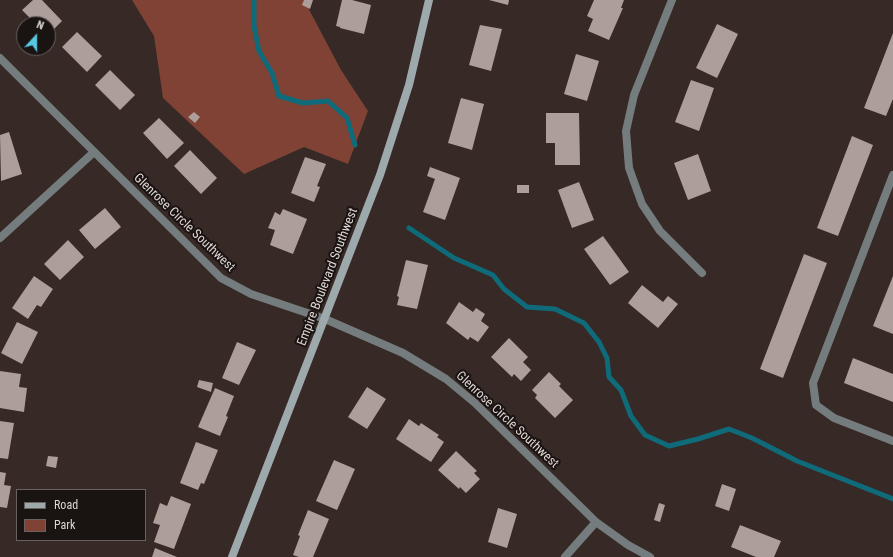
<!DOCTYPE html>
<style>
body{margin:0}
#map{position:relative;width:893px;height:557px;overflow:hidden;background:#362926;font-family:"Roboto Condensed",sans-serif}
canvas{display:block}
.legend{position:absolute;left:16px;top:489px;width:130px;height:52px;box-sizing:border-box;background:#191312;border:1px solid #686160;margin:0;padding:5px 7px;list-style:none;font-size:12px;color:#dfd6d4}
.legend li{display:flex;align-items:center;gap:8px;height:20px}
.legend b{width:20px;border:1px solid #686160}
.north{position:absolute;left:16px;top:16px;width:40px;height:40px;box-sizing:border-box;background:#191312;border:1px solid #686160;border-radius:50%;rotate:21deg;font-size:11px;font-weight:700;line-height:16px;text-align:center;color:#dfd6d4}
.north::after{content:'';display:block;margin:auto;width:14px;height:18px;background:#56c9e0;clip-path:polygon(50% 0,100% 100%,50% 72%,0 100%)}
</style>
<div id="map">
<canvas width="893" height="557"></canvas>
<ul class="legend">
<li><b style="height:5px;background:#9da9ab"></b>Road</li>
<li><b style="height:11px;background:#7f4235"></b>Park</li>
</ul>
<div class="north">N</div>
</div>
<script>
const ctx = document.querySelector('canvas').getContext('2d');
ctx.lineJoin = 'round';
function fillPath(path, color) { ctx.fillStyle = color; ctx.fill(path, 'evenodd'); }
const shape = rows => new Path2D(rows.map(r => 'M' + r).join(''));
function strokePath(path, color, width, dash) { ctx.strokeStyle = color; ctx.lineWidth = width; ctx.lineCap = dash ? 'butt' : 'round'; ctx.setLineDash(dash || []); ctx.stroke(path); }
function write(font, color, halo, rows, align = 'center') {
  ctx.font = font + ' "Roboto Condensed",sans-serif'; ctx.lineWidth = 4; ctx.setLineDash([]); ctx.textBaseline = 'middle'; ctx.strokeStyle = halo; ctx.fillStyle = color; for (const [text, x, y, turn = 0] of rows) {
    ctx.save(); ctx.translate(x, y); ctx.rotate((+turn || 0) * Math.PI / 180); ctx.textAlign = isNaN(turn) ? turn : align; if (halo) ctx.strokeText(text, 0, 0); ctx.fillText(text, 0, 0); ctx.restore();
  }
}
fillPath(shape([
 [132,0,304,0,341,70,368,111,348,164,304,147,244,174,163,98,154,36]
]), '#7f4235');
strokePath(shape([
 [254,0,254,26,259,51,272,73,279,96,303,103,328,101,347,118,355,145],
 [409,228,454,258,493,275,504,289,527,307,555,309,584,323,599,342,607,358,609,377,621,390,631,416,645,435,669,446,698,439,729,429,752,438,797,461,893,499]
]), '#0f6a79', 5);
fillPath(shape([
 [33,0,42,0,62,21,48,35,48,24,36,24,22,10],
 [304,0,313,0,310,9,302,5],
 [342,0,352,0,371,5,364,34,340,28,340,27,336,26],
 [489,0,509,0,508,5],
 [594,0,624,0,621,8,623,8,609,40,588,31,593,19,587,16],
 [717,24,738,34,717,78,696,68],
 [480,25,502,29,491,71,469,65],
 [77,32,102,56,87,72,62,47],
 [893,33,893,99,886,116,864,108],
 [576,54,599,61,587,101,564,94],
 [110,70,135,95,120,110,95,85],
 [691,80,714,88,699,131,675,122],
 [461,98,484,104,472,150,448,143],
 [194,112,200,117,195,123,188,117],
 [546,113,579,113,580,165,555,165,555,143,546,143],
 [159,118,184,143,167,159,143,133],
 [9,132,22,174,1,181,0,135],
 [852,136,873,145,838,236,817,228],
 [190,150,217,178,201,194,174,166],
 [698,154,711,191,688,200,674,163],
 [305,157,326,164,317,186,320,187,314,202,291,193],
 [430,167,460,178,445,220,423,212,435,179,427,176],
 [579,182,594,220,572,228,558,190],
 [517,185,529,185,529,193,517,193],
 [105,208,121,227,95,249,79,230],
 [283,209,307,219,293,254,270,245,275,230,268,228,275,212,280,215],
 [603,236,629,272,610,285,584,249],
 [68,240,84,257,60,280,44,264],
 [804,254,827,263,783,378,760,369],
 [406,260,428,265,417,309,397,305,399,297,397,296],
 [34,276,53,289,41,307,37,305,28,319,12,308],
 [893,276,893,334,873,326],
 [642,285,663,302,668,296,678,304,658,328,628,303],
 [459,302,473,312,476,308,485,314,481,321,489,327,478,342,470,337,468,340,446,323],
 [17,322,38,332,22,364,1,353],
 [509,338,528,357,523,362,531,370,521,381,514,374,512,377,491,357],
 [237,342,256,350,239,385,222,378],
 [853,358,893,374,893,402,844,383],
 [0,371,21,374,19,387,27,388,24,412,0,408],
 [549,372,561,384,559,386,573,400,555,418,535,398,537,395,532,390],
 [199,380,213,383,211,392,197,387],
 [367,387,386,399,367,429,348,417],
 [215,388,234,396,226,416,228,417,220,436,198,427],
 [409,419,419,426,421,423,439,435,437,437,444,442,431,462,396,439],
 [0,421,14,423,8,459,0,458],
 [196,442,218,450,204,484,201,483,198,490,180,483],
 [456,451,477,471,474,473,480,479,466,493,460,487,459,489,438,470],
 [48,456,58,457,56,468,46,466],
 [334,460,355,469,337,510,316,501],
 [0,472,6,473,4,485,11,486,7,508,0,507],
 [722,484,736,489,729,511,715,506],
 [171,496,191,504,174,549,154,542,160,525,153,523,160,503,167,506],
 [659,503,665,505,660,522,654,520],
 [498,508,517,514,507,548,488,542],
 [308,510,329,519,313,557,299,557,293,555,300,536,298,535],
 [740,525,781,541,774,557,756,557,731,547],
 [155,548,177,557,152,557]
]), '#ae9e9a');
strokePath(shape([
 [672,0,634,95,626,131,629,168,642,204,660,231,702,273],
 [0,58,221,278,251,294,325,319,403,353,446,379,475,403,596,522,628,545,650,557],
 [893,175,813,383,816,405,834,418,893,441],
 [0,238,94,152],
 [565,557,596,522]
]), '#747c7d', 8);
strokePath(shape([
 [232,557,380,175,409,85,429,0]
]), '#9da9ab', 8);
write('13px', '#dfd6d4', '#191312', [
 ["Glenrose Circle Southwest",184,223,44],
 ["Empire Boulevard Southwest",328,277,-69],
 ["Glenrose Circle Southwest",507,420,43]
]);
</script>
